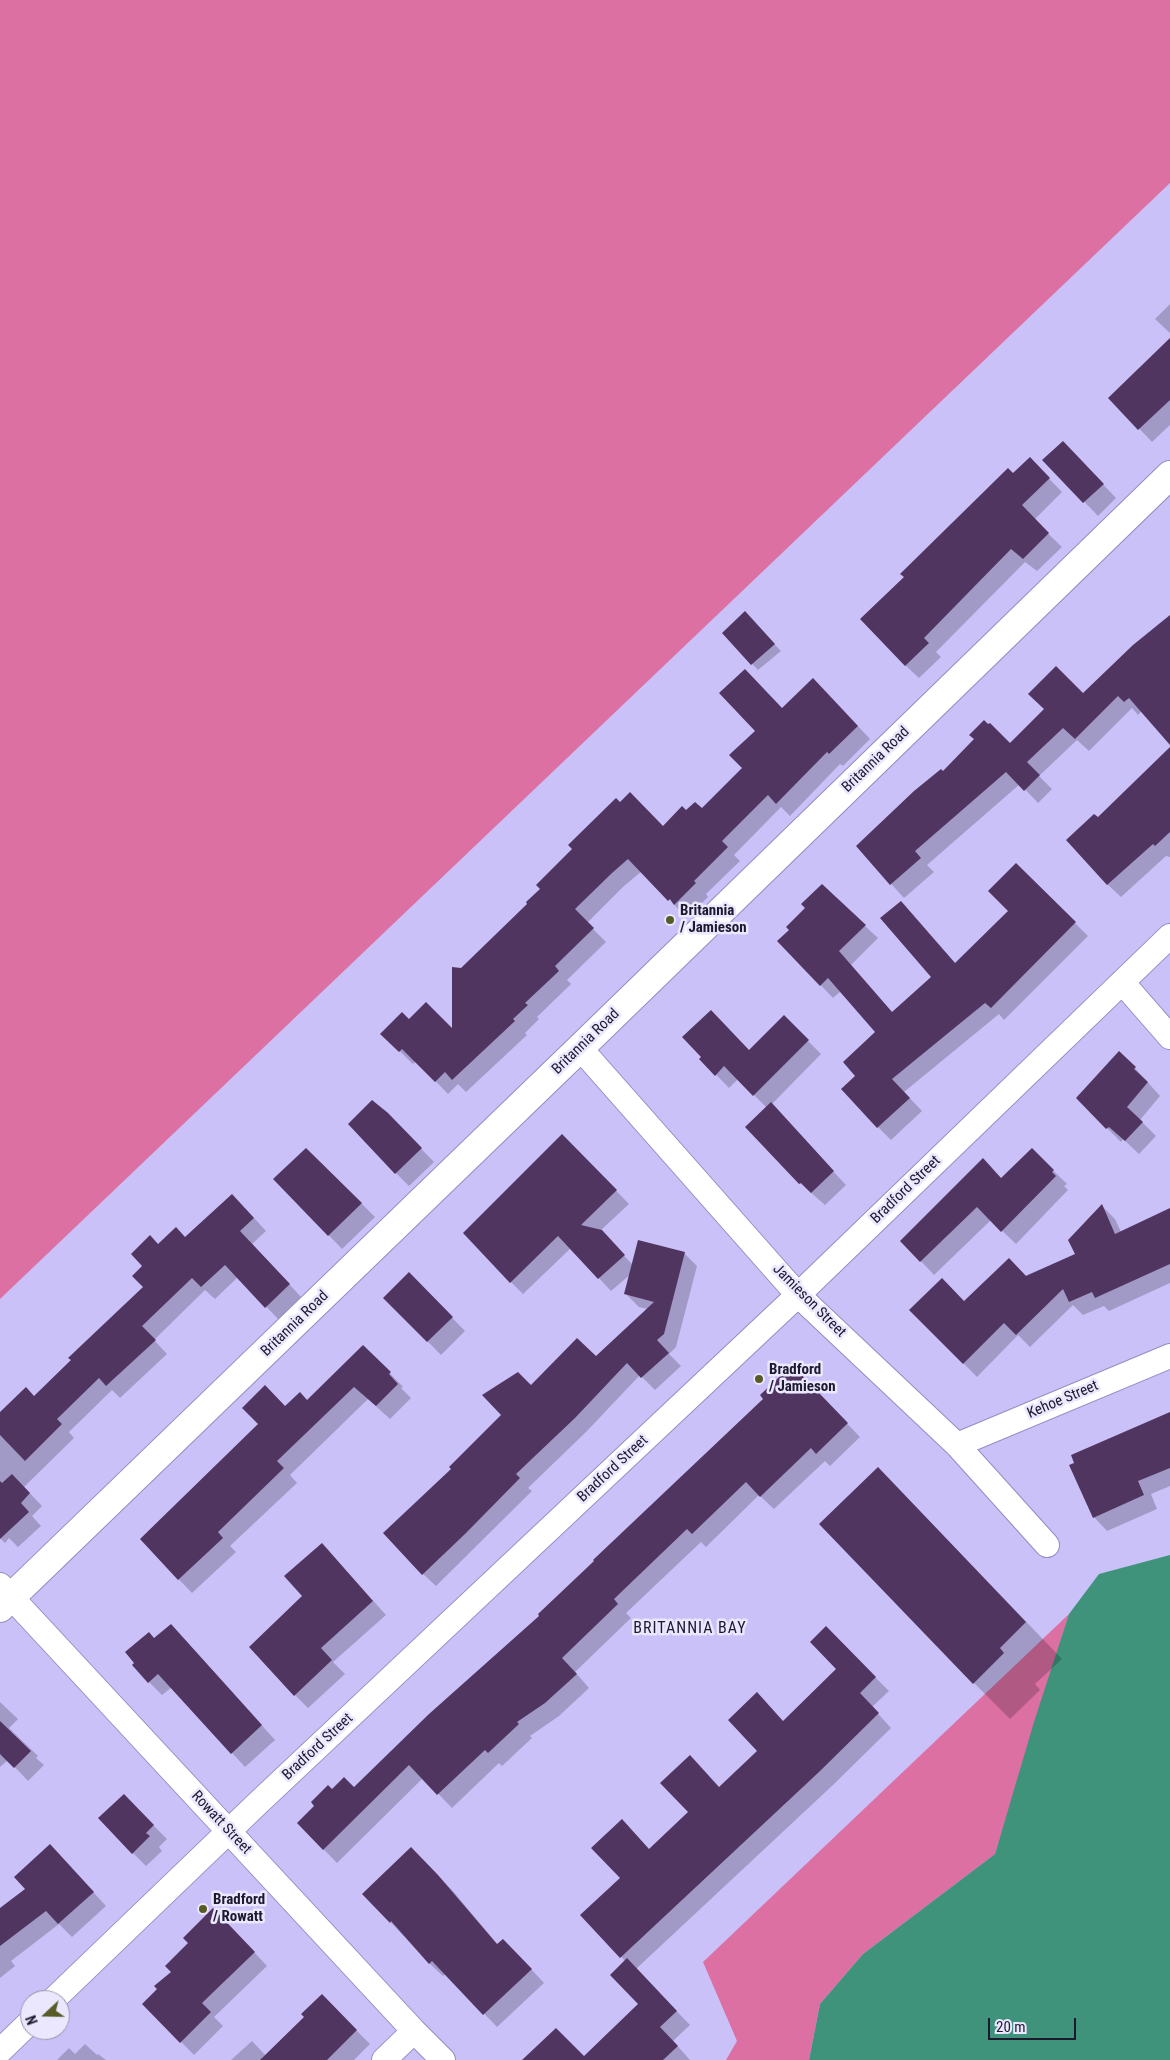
<!DOCTYPE html>
<style>
body{margin:0}
#map{position:relative;width:1170px;height:2060px;overflow:hidden;background:#cac1f8;font-family:"Roboto Condensed",sans-serif}
canvas{display:block}
.north{position:absolute;left:20px;top:1990px;width:50px;height:50px;box-sizing:border-box;background:#eae7fe;border:1px solid #9895ab;border-radius:50%;rotate:249deg;font-size:14px;font-weight:700;line-height:20px;text-align:center;color:#1d192e}
.north::after{content:'';display:block;margin:auto;width:18px;height:22px;background:#585b28;clip-path:polygon(50% 0,100% 100%,50% 72%,0 100%)}
.scale{position:absolute;left:988px;top:2018px;width:88px;height:22px;box-sizing:border-box;border:2px solid #1d192e;border-top:0;padding-left:6px;font-size:15px;line-height:18px;white-space:nowrap;color:#1d192e;-webkit-text-stroke:4px #eae7fe;paint-order:stroke}
</style>
<div id="map">
<canvas width="1170" height="2060"></canvas>
<div class="north">N</div>
<div class="scale">20 m</div>
</div>
<script>
const ctx = document.querySelector('canvas').getContext('2d');
ctx.lineJoin = 'round';
function fillPath(path, color) { ctx.fillStyle = color; ctx.fill(path, 'evenodd'); }
const shape = rows => new Path2D(rows.map(r => 'M' + r).join(''));
function strokePath(path, color, width, dash) { ctx.strokeStyle = color; ctx.lineWidth = width; ctx.lineCap = dash ? 'butt' : 'round'; ctx.setLineDash(dash || []); ctx.stroke(path); }
function write(font, color, halo, rows, align = 'center') {
  ctx.font = font + ' "Roboto Condensed",sans-serif'; ctx.lineWidth = 5; ctx.setLineDash([]); ctx.textBaseline = 'middle'; ctx.strokeStyle = halo; ctx.fillStyle = color; for (const [text, x, y, turn = 0] of rows) {
    ctx.save(); ctx.translate(x, y); ctx.rotate((+turn || 0) * Math.PI / 180); ctx.textAlign = isNaN(turn) ? turn : align; if (halo) ctx.strokeText(text, 0, 0); ctx.fillText(text, 0, 0); ctx.restore();
  }
}
fillPath(shape([
 [0,0,1170,0,1170,183,0,1299],
 [1069,1614,995,1854,863,1954,820,2004,809,2060,726,2060,737,2041,703,1962]
]), '#dd70a3');
fillPath(shape([
 [1170,1555,1170,2060,809,2060,820,2004,863,1954,995,1854,1034,1722,1069,1614,1099,1574]
]), '#3f937b');
fillPath(shape([
 [1170,304,1170,333,1155,319],
 [1170,339,1170,425,1152,442,1110,398],
 [1076,456,1116,498,1098,516,1044,460],
 [1030,459,1062,492,1034,520,1062,547,1037,571,1025,562,936,652,941,657,919,678,905,665,1013,475],
 [744,613,781,651,758,670,731,642],
 [1170,618,1170,743,1142,711,1138,715,1132,708,1089,751,1077,740,1039,776,1052,789,1038,803,1020,784,927,865,934,872,904,898,857,846,943,772,1010,745,1083,694],
 [826,692,870,739,843,766,840,764,790,816,781,807,734,855,740,861,706,894,708,897,688,917,683,912,682,913,642,871,624,886,587,923,606,942,567,980,571,984,537,1017,539,1019,525,1033,527,1035,466,1092,458,1084,448,1094,416,1061,413,1064,382,1034,409,1020,453,1031,462,969,686,812,702,810,743,768,782,710],
 [1170,748,1170,857,1166,856,1121,897,1107,884,1098,819],
 [1016,865,1088,936,1004,1020,999,1014,904,1092,922,1111,891,1140,878,1127,857,1076,877,1032,841,991,833,998,778,941,865,926,878,938,851,965,893,1013,933,977,900,902,956,964,1010,912],
 [784,1017,821,1054,771,1105,846,1185,825,1205,800,1183,767,1108,738,1079,729,1088,701,1059,749,1052],
 [1135,1068,1160,1096,1140,1120,1156,1136,1139,1154,1123,1139,1121,1142,1077,1098],
 [401,1128,434,1162,409,1186,396,1173],
 [562,1135,629,1204,600,1231,633,1265,684,1253,697,1266,676,1347,669,1354,681,1366,655,1390,640,1375,587,1431,528,1488,532,1491,436,1586,423,1574,452,1469,531,1386,596,1357,648,1309,639,1307,626,1294,631,1274,611,1291,571,1248,523,1294,511,1282],
 [1032,1150,1067,1184,1064,1186,1068,1190,1016,1244,991,1220,934,1275,902,1241,1002,1179],
 [320,1162,375,1217,342,1249,275,1179],
 [1102,1206,1115,1219,1121,1232,1170,1209,1170,1283,1109,1311,1104,1306,1083,1315,1073,1305,1030,1347,1018,1335,977,1377,911,1310,964,1302,1076,1254],
 [245,1208,266,1231,252,1244,302,1298,279,1320,238,1277,215,1299,205,1290,154,1340,167,1354,120,1398,112,1390,69,1432,74,1438,24,1487,42,1506,32,1516,41,1526,18,1547,9,1538,5,1543,0,1538,0,1413,34,1397,145,1287,143,1266,158,1245,185,1238],
 [409,1274,465,1331,441,1355,385,1298],
 [363,1346,403,1387,401,1388,411,1398,390,1419,368,1399,290,1475,297,1483,230,1546,236,1552,192,1593,141,1540,285,1407,308,1401],
 [805,1380,860,1437,830,1466,825,1461,774,1509,759,1495,706,1547,701,1542,626,1613,631,1618,575,1672,589,1688,559,1716,530,1736,532,1738,502,1766,499,1763,452,1808,423,1778,337,1863,298,1823,332,1790,355,1789],
 [1170,1413,1170,1486,1151,1494,1157,1509,1107,1531,1094,1517],
 [914,1505,1062,1659,1035,1684,1040,1690,1010,1719,974,1683],
 [322,1544,386,1615,333,1662,345,1674,308,1708,295,1695,304,1596],
 [826,1628,889,1691,872,1707,891,1728,833,1785,636,1969,690,2025,673,2041,690,2060,535,2060,584,2058,640,2004,626,1962,582,1915,649,1850,759,1752,784,1722,838,1669],
 [155,1639,184,1639,275,1740,245,1767,172,1687,162,1695,149,1682],
 [0,1702,18,1719,9,1728,38,1756,36,1758,44,1765,28,1781,8,1760,0,1767],
 [124,1796,167,1839,159,1847,162,1851,146,1866,133,1853],
 [411,1849,452,1890,498,1945,517,1954,544,1983,497,2027,446,1974,443,1976,429,1963,364,1894],
 [63,1859,106,1906,72,1937,59,1924,11,1961,15,1966,0,1978,0,1910],
 [227,1923,267,1966,214,2017,223,2026,194,2055,144,2004],
 [322,1996,370,2044,354,2060,286,2060,306,2017],
 [252,2041,270,2060,231,2060],
 [85,2044,97,2055,98,2054,106,2060,57,2060,69,2048,75,2054]
]), '#0003');
fillPath(shape([
 [1170,338,1170,400,1138,430,1108,398],
 [1063,441,1104,484,1083,503,1042,460],
 [1030,457,1050,478,1022,505,1049,533,1023,559,1011,549,924,638,929,643,905,666,860,619,904,577,900,574,1008,468,1013,473],
 [745,611,775,644,751,665,722,633],
 [1170,615,1170,745,1129,698,1124,702,1118,696,1075,739,1063,728,1027,762,1040,775,1024,791,1006,772,915,851,921,858,890,885,856,846,914,791,941,769,943,771,974,739,969,735,984,720,988,724,990,723,1010,743,1044,709,1028,694,1056,666,1083,693,1133,645],
 [745,669,782,708,813,678,858,726,829,754,827,752,776,804,768,795,722,841,728,847,694,881,696,883,674,905,670,899,668,901,628,859,612,873,575,909,594,928,555,966,559,971,525,1003,528,1005,513,1019,515,1021,452,1080,445,1072,435,1082,402,1049,399,1052,380,1034,402,1012,409,1019,426,1002,452,1028,452,967,461,968,527,904,526,902,540,889,536,885,572,849,568,845,616,798,620,802,630,792,663,826,682,806,686,810,695,802,702,808,742,768,729,755,755,731,719,693],
 [1170,747,1170,832,1155,846,1153,844,1107,885,1066,840,1094,814,1098,817],
 [1016,863,1076,922,991,1008,985,1003,892,1079,910,1098,877,1128,841,1089,855,1076,843,1062,875,1032,828,978,820,986,777,941,789,930,786,927,805,908,801,904,822,884,866,925,839,951,892,1012,931,977,880,918,901,901,955,963,1008,911,988,891],
 [711,1010,749,1050,784,1015,809,1040,753,1096,724,1066,715,1076,699,1059,701,1057,682,1037],
 [1119,1051,1136,1067,1134,1069,1148,1082,1127,1107,1143,1122,1125,1141,1109,1127,1106,1129,1076,1098],
 [372,1100,388,1113,422,1148,395,1174,348,1124],
 [771,1102,834,1171,811,1193,801,1183,799,1184,745,1127],
 [562,1134,617,1190,581,1225,602,1230,625,1255,598,1279,558,1236,510,1283,463,1233],
 [306,1148,362,1203,328,1236,273,1179],
 [1032,1148,1054,1170,1052,1172,1056,1176,1001,1232,977,1207,920,1262,900,1241,983,1158,1001,1178],
 [232,1194,254,1218,240,1231,290,1284,265,1308,225,1265,201,1287,192,1278,142,1326,156,1340,106,1386,99,1378,57,1419,62,1424,25,1461,0,1435,0,1412,26,1387,34,1396,71,1360,68,1358,143,1287,132,1276,142,1266,131,1254,150,1235,158,1244,176,1227,185,1237],
 [1102,1204,1115,1234,1170,1208,1170,1264,1095,1298,1092,1292,1069,1302,1063,1289,1016,1335,1004,1323,963,1364,909,1310,942,1278,964,1301,1009,1258,1026,1276,1075,1254,1068,1240],
 [638,1240,685,1252,664,1334,657,1340,669,1353,641,1378,627,1363,575,1418,516,1474,520,1478,466,1533,422,1575,383,1533,451,1469,449,1467,501,1415,482,1395,518,1372,531,1385,577,1338,596,1356,654,1302,624,1294],
 [409,1272,453,1317,427,1342,383,1298],
 [363,1345,391,1372,389,1374,398,1384,376,1406,354,1387,277,1461,284,1468,218,1532,223,1538,178,1580,140,1539,258,1424,242,1408,265,1385,285,1406,300,1392,307,1400],
 [792,1365,848,1423,816,1454,811,1448,760,1497,746,1482,692,1534,687,1529,614,1599,618,1604,562,1658,577,1674,545,1703,517,1722,519,1724,488,1753,485,1750,437,1795,409,1765,323,1850,297,1823,314,1806,311,1802,328,1785,332,1789,344,1777,354,1787,429,1714,539,1616,538,1614,594,1561,593,1560,763,1399,760,1395],
 [1170,1412,1170,1468,1138,1481,1144,1495,1093,1518,1069,1465,1074,1463,1071,1455],
 [878,1467,1026,1622,1000,1648,1004,1653,973,1684,819,1524],
 [12,1474,30,1493,21,1503,29,1512,0,1539,0,1481,2,1483],
 [322,1543,373,1601,321,1648,332,1660,294,1696,249,1647,302,1596,284,1576],
 [171,1624,262,1725,231,1754,158,1674,148,1683,132,1665,134,1663,125,1652,149,1632,154,1638],
 [826,1626,876,1677,860,1693,879,1713,819,1772,620,1958,580,1915,620,1878,591,1848,622,1819,649,1849,688,1812,660,1783,690,1755,719,1787,757,1751,728,1720,757,1692,783,1721,836,1669,810,1642],
 [0,1721,31,1751,14,1768,0,1754],
 [124,1794,154,1825,146,1833,150,1836,132,1854,98,1818],
 [50,1844,94,1892,58,1924,46,1911,0,1946,0,1908,25,1889,14,1877],
 [411,1847,438,1875,497,1944,503,1939,532,1969,483,2015,432,1961,429,1964,391,1921,390,1923,362,1894],
 [213,1908,255,1952,202,2003,211,2012,180,2043,142,2004,157,1989,154,1986,171,1972,165,1966,188,1943,183,1938],
 [627,1958,677,2011,660,2027,678,2046,663,2060,522,2060,556,2028,584,2056,638,2004,610,1975],
 [322,1994,357,2030,327,2060,260,2060,304,2017,301,2014]
]), '#503560');
const street = shape([
 [1122,982,1170,1037],
 [580,1048,798,1295,957,1445,1047,1545],
 [957,1445,1170,1356],
 [0,1585,414,2031,443,2060],
 [53,2000,257,1804,798,1295,1170,936],
 [0,2051,30,2022],
 [384,2060,414,2031]
]);
const secondary = shape([
 [0,1608,580,1048,1170,475]
]);
strokePath(street, '#958cc1', 26);
strokePath(secondary, '#958cc1', 30);
strokePath(street, '#fff', 24);
strokePath(secondary, '#fff', 28);
for (const [x, y, r, color] of [
 [670,920,5,"#585b28"],
 [759,1379,5,"#585b28"],
 [203,1909,5,"#585b28"]
]) { const dot = new Path2D(); dot.arc(x, y, r, 0, 2 * Math.PI); ctx.fillStyle = color; ctx.fill(dot); strokePath(dot, '#eae7fe', 2); }
write('15px', '#1d192e', '#eae7fe', [
 ["Britannia Road",876,760,-44],
 ["Britannia Road",586,1042,-44],
 ["Bradford Street",906,1190,-44],
 ["Jamieson Street",809,1301,45],
 ["Britannia Road",295,1324,-44],
 ["Kehoe Street",1063,1400,-23],
 ["Bradford Street",613,1469,-43],
 ["Bradford Street",318,1747,-43],
 ["Rowatt Street",221,1823,47]
]);
write('bold 15px', '#1d192e', '#eae7fe', [
 ["Britannia",680,911],
 ["/ Jamieson",680,928],
 ["Bradford",769,1370],
 ["/ Jamieson",769,1387],
 ["Bradford",213,1900],
 ["/ Rowatt",213,1917]
], 'left');
ctx.letterSpacing = '1px';
write('16px', '#1d192e', '#eae7fe', [
 ["BRITANNIA BAY",690,1629]
]);
ctx.letterSpacing = '0px';
</script>
